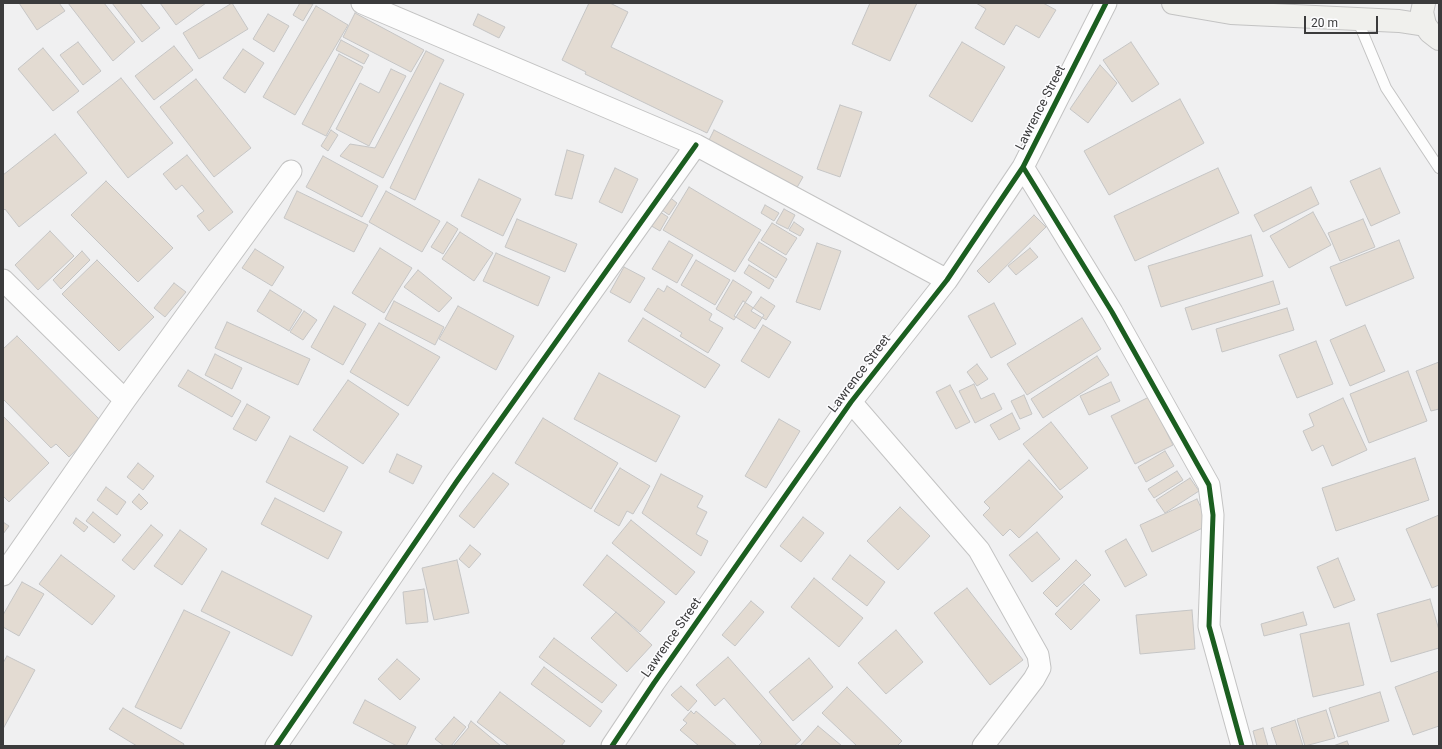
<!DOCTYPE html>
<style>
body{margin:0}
#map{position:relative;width:1442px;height:749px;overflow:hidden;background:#f0f0f1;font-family:Roboto,sans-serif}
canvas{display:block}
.frame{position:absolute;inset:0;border:4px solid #3b3b3c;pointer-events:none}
.scale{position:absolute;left:1304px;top:16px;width:74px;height:18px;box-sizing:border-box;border:2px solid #3b3b3c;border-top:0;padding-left:5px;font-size:12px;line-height:14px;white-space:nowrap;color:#3b3b3c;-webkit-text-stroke:3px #fdfdff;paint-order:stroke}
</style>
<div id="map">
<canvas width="1442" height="749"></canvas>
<div class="frame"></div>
<div class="scale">20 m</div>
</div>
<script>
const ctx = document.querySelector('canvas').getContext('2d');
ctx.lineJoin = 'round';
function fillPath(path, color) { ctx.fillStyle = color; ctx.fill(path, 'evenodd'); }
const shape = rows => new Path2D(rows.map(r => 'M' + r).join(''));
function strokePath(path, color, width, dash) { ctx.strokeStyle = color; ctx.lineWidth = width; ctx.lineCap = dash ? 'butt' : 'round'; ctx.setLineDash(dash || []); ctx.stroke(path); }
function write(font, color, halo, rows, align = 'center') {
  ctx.font = font + ' Roboto,sans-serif'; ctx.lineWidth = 3; ctx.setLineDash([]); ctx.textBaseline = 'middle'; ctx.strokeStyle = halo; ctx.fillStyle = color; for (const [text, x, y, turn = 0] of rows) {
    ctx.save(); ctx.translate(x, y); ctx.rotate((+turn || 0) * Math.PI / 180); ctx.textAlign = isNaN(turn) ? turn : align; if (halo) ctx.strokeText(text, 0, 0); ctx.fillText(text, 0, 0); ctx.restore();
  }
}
const building = shape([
 [19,3,59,3,65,11,37,30,19,3],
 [68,3,104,3,135,42,113,61,68,3],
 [112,3,140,3,160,28,142,42,112,3],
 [160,3,206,3,176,25,160,3],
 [232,3,248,29,199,59,183,33,232,3],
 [300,3,313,4,303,21,293,15,300,3],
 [589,3,610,3,628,12,611,47,723,101,707,133,585,74,586,72,562,60,589,3],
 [870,3,917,3,890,61,852,44,870,3],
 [976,3,1043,3,1056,10,1039,38,1016,25,1004,45,975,28,986,9,976,3],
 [316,6,348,25,295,115,263,97,316,6],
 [355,13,424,50,411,72,343,37,355,13],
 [268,14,289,26,274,52,253,39,268,14],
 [478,14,505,27,499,38,473,25,478,14],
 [341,40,369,55,364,64,336,50,341,40],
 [78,42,101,71,83,85,60,55,78,42],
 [962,42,1005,67,972,122,929,96,962,42],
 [1131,42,1159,84,1132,102,1103,60,1131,42],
 [174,46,193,70,154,100,135,76,174,46],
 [43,48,79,91,53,111,18,69,43,48],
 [243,49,264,63,245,93,223,78,243,49],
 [426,51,444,60,383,178,340,156,350,144,375,148,426,51],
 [339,54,363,67,326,136,302,124,339,54],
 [1100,65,1117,83,1088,123,1070,109,1100,65],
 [391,69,406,76,369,146,336,129,360,83,379,93,391,69],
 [121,78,173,143,128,178,77,112,121,78],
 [196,79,251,148,214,177,160,107,196,79],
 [440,83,464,94,415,200,390,188,440,83],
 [1180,99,1204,143,1109,195,1084,151,1180,99],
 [840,105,862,112,840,177,817,169,840,105],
 [331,130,338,135,328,151,321,146,331,130],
 [714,130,803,177,795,191,707,144,714,130],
 [55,134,87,173,19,227,5,209,3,211,3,175,55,134],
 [567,150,584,155,572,199,555,195,567,150],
 [187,155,233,212,209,231,197,216,204,211,182,185,176,190,163,174,187,155],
 [323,156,378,186,362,217,306,187,323,156],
 [615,168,638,179,622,213,599,202,615,168],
 [1218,168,1239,213,1135,261,1114,216,1218,168],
 [1380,168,1400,213,1371,226,1350,181,1380,168],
 [479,179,521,199,503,236,461,216,479,179],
 [106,181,173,248,138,282,71,215,106,181],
 [689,187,761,230,735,272,663,230,689,187],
 [1311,187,1319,204,1263,232,1254,215,1311,187],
 [297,191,368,225,354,252,284,218,297,191],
 [386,191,440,221,422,252,369,222,386,191],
 [668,196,677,203,669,215,659,208,668,196],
 [765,205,779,213,774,221,761,213,765,205],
 [784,209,795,215,788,229,776,223,784,209],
 [657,210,668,217,660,231,648,224,657,210],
 [1313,212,1331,245,1289,268,1270,236,1313,212],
 [1034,215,1046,227,989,283,977,271,1034,215],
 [517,219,577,244,565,272,505,247,517,219],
 [1363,219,1375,247,1340,261,1328,233,1363,219],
 [447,222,458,229,443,254,431,247,447,222],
 [794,222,804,229,800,236,789,230,794,222],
 [772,223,797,238,786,255,761,240,772,223],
 [50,231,74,256,38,290,15,265,50,231],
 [460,232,493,253,474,281,442,259,460,232],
 [1251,235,1263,276,1161,307,1148,266,1251,235],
 [1399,240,1414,278,1346,306,1330,267,1399,240],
 [669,241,693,255,677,283,652,269,669,241],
 [759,242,787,259,776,278,748,260,759,242],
 [817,243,841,251,820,310,796,302,817,243],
 [380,248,412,268,384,313,352,293,380,248],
 [1030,248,1038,257,1016,275,1008,266,1030,248],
 [255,249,284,267,272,286,242,268,255,249],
 [82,251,90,260,61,289,53,280,82,251],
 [496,253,550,277,538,306,483,281,496,253],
 [97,260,154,317,119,351,62,294,97,260],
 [696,260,730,280,715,305,681,285,696,260],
 [749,265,774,280,769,289,744,273,749,265],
 [624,267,645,278,630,303,610,292,624,267],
 [418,270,452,298,439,312,404,287,418,270],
 [733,280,752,292,734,320,716,309,733,280],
 [1273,281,1280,304,1192,330,1185,308,1273,281],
 [174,283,186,292,165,317,154,308,174,283],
 [667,286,712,314,709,320,723,328,708,353,680,336,682,333,644,310,658,288,664,292,667,286],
 [270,290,302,310,289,331,257,311,270,290],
 [761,297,775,306,766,320,751,311,761,297],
 [394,301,444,327,435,345,385,319,394,301],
 [743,301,764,315,755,329,734,316,743,301],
 [994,303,1016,344,991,358,968,316,994,303],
 [334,306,366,324,343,365,311,347,334,306],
 [458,306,514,336,496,370,439,339,458,306],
 [1287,308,1294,330,1222,352,1216,329,1287,308],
 [304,311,317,320,303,340,290,332,304,311],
 [643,318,720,365,705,388,628,341,643,318],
 [1082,318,1101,349,1027,395,1007,364,1082,318],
 [227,322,310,359,298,385,215,348,227,322],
 [379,323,440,357,408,406,350,372,379,323],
 [763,325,791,342,769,378,741,361,763,325],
 [1365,325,1385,371,1350,386,1330,340,1365,325],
 [17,336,104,424,69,457,56,444,51,448,3,399,3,349,17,336],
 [1316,341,1333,384,1297,398,1279,355,1316,341],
 [215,354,242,368,232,389,205,375,215,354],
 [1097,356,1109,375,1043,418,1031,399,1097,356],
 [1439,362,1439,409,1431,411,1416,371,1439,362],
 [977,364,988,379,977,386,967,372,977,364],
 [188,370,241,401,232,417,178,386,188,370],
 [1408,371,1427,421,1369,443,1350,394,1408,371],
 [599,373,680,416,656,462,574,419,599,373],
 [348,380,399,414,363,464,313,430,348,380],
 [1111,382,1120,401,1089,415,1080,396,1111,382],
 [974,384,981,399,994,393,1002,409,975,423,959,391,974,384],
 [950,385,970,422,956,429,936,392,950,385],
 [1024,395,1032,414,1020,419,1011,401,1024,395],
 [1149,397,1173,445,1135,464,1111,416,1149,397],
 [1343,398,1367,450,1332,466,1323,445,1312,451,1303,431,1314,426,1309,414,1343,398],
 [247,404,270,417,256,441,233,429,247,404],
 [1012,413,1020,429,999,440,990,425,1012,413],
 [3,416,49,463,9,502,3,496,3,416],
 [543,418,618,463,591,509,515,463,543,418],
 [779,419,800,431,766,488,745,476,779,419],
 [1051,422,1088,468,1060,490,1023,444,1051,422],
 [290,436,348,467,324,512,266,482,290,436],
 [1165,451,1174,466,1146,482,1138,467,1165,451],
 [397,454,422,466,413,484,389,472,397,454],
 [1415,458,1429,500,1336,531,1322,488,1415,458],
 [1029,460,1063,497,1019,538,1010,529,1003,536,983,515,990,508,984,502,1029,460],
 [138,463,154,476,143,490,127,477,138,463],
 [620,468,650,486,633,514,627,511,619,526,594,511,620,468],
 [1177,471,1183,480,1154,498,1148,489,1177,471],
 [493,473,509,484,474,528,459,516,493,473],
 [661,474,703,496,697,507,707,512,696,534,708,541,701,556,642,513,661,474],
 [1190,478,1199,491,1165,513,1156,500,1190,478],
 [106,487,126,502,117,515,97,500,106,487],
 [139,494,148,503,141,510,132,502,139,494],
 [275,498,342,532,328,559,261,524,275,498],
 [1197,499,1209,525,1152,552,1140,525,1197,499],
 [900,507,930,536,898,570,867,541,900,507],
 [93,512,121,535,114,543,86,521,93,512],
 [1439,515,1439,585,1432,588,1406,529,1439,515],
 [803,517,824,533,801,562,780,546,803,517],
 [76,518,88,527,84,532,73,523,76,518],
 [631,520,695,572,676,595,612,543,631,520],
 [3,522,9,526,3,534,3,522],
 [151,525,163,535,134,570,122,560,151,525],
 [180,530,207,549,182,585,154,566,180,530],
 [1037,532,1060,559,1032,582,1009,555,1037,532],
 [1126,539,1147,575,1125,587,1105,551,1126,539],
 [470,545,481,554,469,568,459,559,470,545],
 [61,555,115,596,92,625,39,584,61,555],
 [607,555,665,602,640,632,583,585,607,555],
 [850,555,885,582,867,606,832,579,850,555],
 [1338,558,1355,600,1334,608,1317,567,1338,558],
 [457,560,469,613,434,620,422,568,457,560],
 [1076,560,1091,575,1057,607,1043,593,1076,560],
 [222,571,312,616,292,656,201,611,222,571],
 [814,578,863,618,839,647,791,607,814,578],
 [22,582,44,594,19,636,3,627,3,615,22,582],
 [1084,584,1100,600,1071,630,1055,614,1084,584],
 [967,588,1023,660,990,685,934,613,967,588],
 [424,589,428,622,406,624,403,592,424,589],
 [1430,599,1439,630,1439,648,1391,662,1377,614,1430,599],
 [751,601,764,612,735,646,722,635,751,601],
 [184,610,230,632,181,729,135,707,184,610],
 [1192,610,1195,649,1140,654,1136,615,1192,610],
 [616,612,652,645,627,672,591,638,616,612],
 [1303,612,1307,625,1264,636,1261,624,1303,612],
 [1349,623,1364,685,1313,697,1300,634,1349,623],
 [896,630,923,662,886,694,858,663,896,630],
 [554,638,617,685,602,703,539,657,554,638],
 [7,656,35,670,3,729,3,663,7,656],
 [728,657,801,740,794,746,758,746,762,742,724,698,715,706,696,685,728,657],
 [809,658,833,687,793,721,769,692,809,658],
 [397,659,420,679,400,700,378,679,397,659],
 [544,667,602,711,590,727,531,684,544,667],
 [1439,671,1439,726,1413,735,1395,687,1439,671],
 [681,686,697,701,688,711,671,695,681,686],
 [847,687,902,741,897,746,857,746,822,713,847,687],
 [500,692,565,741,561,746,509,746,477,722,500,692],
 [1380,692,1389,721,1338,737,1329,708,1380,692],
 [365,700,416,727,406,746,397,746,353,723,365,700],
 [123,708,184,744,183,746,137,746,109,729,123,708],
 [1326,710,1335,738,1305,746,1297,719,1326,710],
 [691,711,694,714,696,711,737,746,699,746,680,730,687,723,683,720,691,711],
 [454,717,466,727,451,746,444,746,435,739,454,717],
 [1295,720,1303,746,1277,746,1271,728,1295,720],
 [471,721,501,746,453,746,469,727,468,726,471,721],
 [818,726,842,746,800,746,818,726],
 [1263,728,1268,746,1257,746,1253,731,1263,728],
 [1347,741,1349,746,1333,746,1347,741]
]);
fillPath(building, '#e3dbd2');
strokePath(building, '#c5c5c5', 1);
const lane = shape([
 [1357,19,1386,88,1439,168]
]);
const street = shape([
 [362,3,696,145,947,280],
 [1023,167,1112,312,1209,485,1213,515,1209,626,1242,746],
 [3,280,125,400],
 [851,402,979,550,1038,655,1040,668,1034,679,983,746],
 [3,575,125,400,291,171],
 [276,746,457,481,696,145],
 [612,746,654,683,851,402,947,280,1023,167,1106,3]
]);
const secondary = shape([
 [1173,3,1231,13,1399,21,1425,25],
 [1424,3,1422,12,1425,25,1430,32,1439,39]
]);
strokePath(lane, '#c3c3c3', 12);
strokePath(street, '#c3c3c3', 23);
strokePath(secondary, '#c3c3c3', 24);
strokePath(lane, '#fdfdfd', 10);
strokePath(street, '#fdfdfd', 21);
strokePath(secondary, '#f0f0ed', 22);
strokePath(shape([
 [1023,167,1112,312,1209,485,1213,515,1209,626,1242,746],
 [276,746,457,481,696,145],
 [612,746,654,683,851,402,947,280,1023,167,1106,3]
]), '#1b5e20', 5);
write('13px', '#3b3b3c', '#fdfdff', [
 ["Lawrence Street",1041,108,-63],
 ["Lawrence Street",860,374,-53],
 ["Lawrence Street",672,638,-55]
]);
</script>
